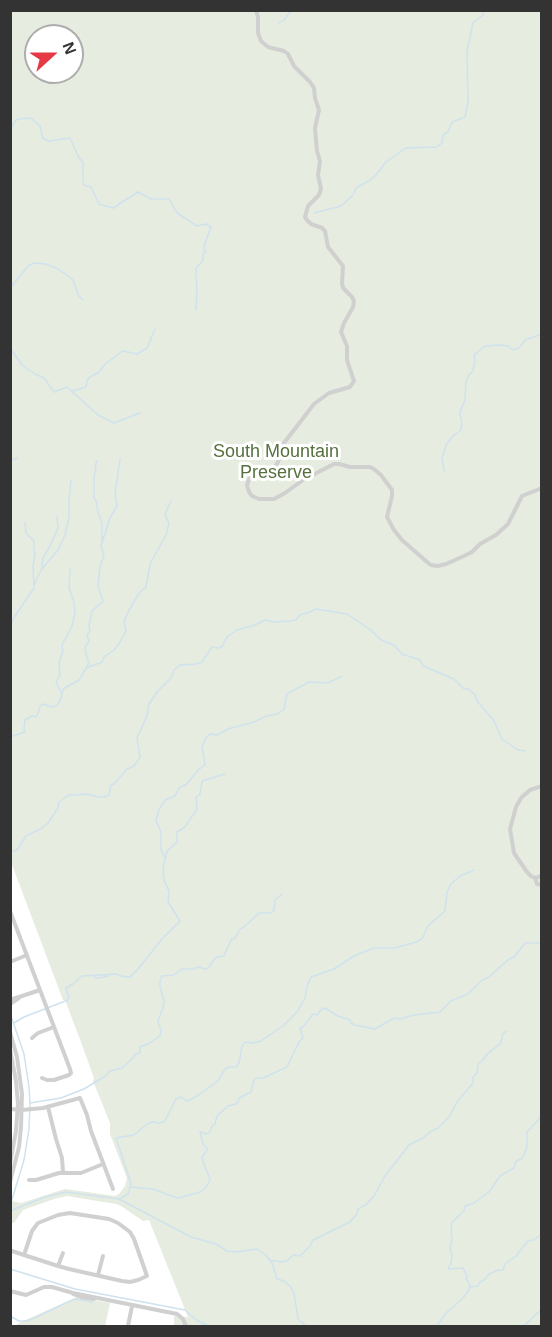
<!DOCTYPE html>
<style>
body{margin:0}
#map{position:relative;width:552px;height:1337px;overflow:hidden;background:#fff;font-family:Helvetica,sans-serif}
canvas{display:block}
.frame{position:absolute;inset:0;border:12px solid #333;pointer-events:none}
.north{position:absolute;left:24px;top:24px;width:60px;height:60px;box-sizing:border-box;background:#fff;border:2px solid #adadad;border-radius:50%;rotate:69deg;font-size:16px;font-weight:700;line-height:24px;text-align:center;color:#333}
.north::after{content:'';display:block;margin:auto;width:21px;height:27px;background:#e63946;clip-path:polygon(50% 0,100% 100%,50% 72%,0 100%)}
</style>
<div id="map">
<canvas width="552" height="1337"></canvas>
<div class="frame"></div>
<div class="north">N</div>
</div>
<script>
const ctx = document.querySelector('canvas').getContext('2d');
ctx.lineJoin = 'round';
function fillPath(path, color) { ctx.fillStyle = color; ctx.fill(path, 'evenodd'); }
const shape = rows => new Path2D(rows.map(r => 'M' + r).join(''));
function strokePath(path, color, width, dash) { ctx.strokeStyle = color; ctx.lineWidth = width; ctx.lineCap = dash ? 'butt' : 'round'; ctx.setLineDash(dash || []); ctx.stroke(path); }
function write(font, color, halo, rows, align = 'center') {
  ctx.font = font + ' Helvetica,sans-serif'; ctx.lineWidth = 6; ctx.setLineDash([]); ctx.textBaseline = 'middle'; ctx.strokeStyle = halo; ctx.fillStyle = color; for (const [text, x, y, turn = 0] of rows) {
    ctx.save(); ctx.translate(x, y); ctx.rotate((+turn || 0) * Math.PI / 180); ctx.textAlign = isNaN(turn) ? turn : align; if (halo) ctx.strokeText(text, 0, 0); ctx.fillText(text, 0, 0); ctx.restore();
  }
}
fillPath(shape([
 [10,11,541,11,541,1326,174,1326,174,1316,188,1317,149,1220,143,1221,121,1206,116,1204,67,1196,54,1199,23,1210,14,1223,11,1223,11,1201,21,1203,65,1189,115,1196,119,1194,125,1186,127,1178,110,1134,110,1123,93,1081,94,1078,81,1042,65,1000,63,1000,11,862],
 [36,36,72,36,72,72,36,72],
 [77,1297,110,1303,105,1326,15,1326,19,1323]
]), '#e6ecdf');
strokePath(shape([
 [279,23,285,19,291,10],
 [10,129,16,120,19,119,31,118,40,126,43,138,48,141,70,138,78,156,83,163,83,180,84,185,91,187,99,204,113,208,138,192,151,199,169,199,177,213,197,226,206,224,211,227,204,246,204,249,206,252,203,253,203,261,196,268,196,276,197,287,196,310],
 [314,213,341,206,353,195,356,188,369,181,376,175,386,162,406,148,437,147,442,143,443,135,448,132,452,122,465,117,468,102,467,51,473,23,483,15,484,10],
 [10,288,29,265,35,263,46,264,56,268,71,278,74,282,78,295,83,300],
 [10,348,22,365,35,374,44,378,54,392,67,387,98,415,114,423,140,413],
 [73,391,86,387,87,381,90,377,99,372,105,364,123,351,137,354,147,348,155,329],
 [10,461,17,458],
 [97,461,95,466,96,470,94,475,94,497,97,503,97,509,102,523,102,541],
 [444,471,442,458,446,445,453,436,460,431,462,425,460,412,465,400,466,382,469,375,473,371,475,360,474,355,485,346,500,345,508,346,513,350,519,348,525,340,542,334],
 [43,568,42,565,43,558,50,546,58,528,57,516],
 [34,585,41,570,58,550,65,535,69,518,69,501,71,480],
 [10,625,15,616,34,588,33,565,35,554,34,551,34,541,26,533,25,522],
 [86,668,102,662,104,657,114,650,120,642,126,631,124,622,128,612,139,593,146,587,150,564,166,535,169,524,165,514,171,501],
 [61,692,56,682,60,675,59,663,63,651,62,645,72,626,75,613,74,602,69,588,70,569],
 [10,737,25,732,24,729,25,720,32,716,36,717,39,711,40,706,43,704,51,707,56,706,60,701,63,689,79,680,89,663,86,654,85,647,89,641,87,635,90,631,89,626,92,611,103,601,98,586,100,567,104,555,101,546,110,518,117,506,115,494,120,459],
 [10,852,17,850,26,836,42,828,48,823,58,808,59,802,63,799,69,795,75,795,87,794,98,797,104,797,109,795,111,785,114,784,127,769,134,766,140,757,137,738,146,718,148,711,148,706,157,692,171,678,174,670,180,665,196,664,202,662,212,647,219,648,223,646,224,642,228,636,237,630,255,625,265,620,274,622,291,621,296,620,300,615,310,612,316,609,347,614,371,630,381,640,394,645,402,654,420,660,423,666,454,679,463,688,470,690,475,695,477,701,494,721,502,739,518,750,525,751],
 [165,858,161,850,161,832,156,821,159,810,165,800,175,796,179,788,187,784,198,770,205,765,202,746,206,738,210,734,217,735,228,729,254,722,266,716,277,714,284,709,287,694,309,682,328,683,342,676],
 [93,976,96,978,100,978,108,976],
 [10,1013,24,1054,29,1087,30,1103,29,1129,24,1160,10,1206],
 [14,1023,24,1017,68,1000,69,995,67,993,66,988,73,984,82,976,117,974,120,976,130,977,138,969,162,939,180,921,168,902,169,891,164,880,163,868,167,851,177,842,177,832,185,827,197,809,196,797,200,794,202,781,225,774],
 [30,1103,61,1098,84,1089,104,1077,110,1071,122,1068,134,1057,135,1054,140,1053,140,1047,150,1043,160,1036,161,1031,158,1021,163,1008,164,1001,160,987,160,980,162,976,174,975,182,969,193,969,198,967,206,969,209,967,216,957,224,956,231,940,235,938,240,929,244,927,259,913,271,913,274,910,275,900,282,894],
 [130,1187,153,1189,174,1197,179,1198,200,1192,204,1189,208,1184,210,1179,203,1162,202,1157,208,1149,203,1144,200,1132,207,1134,210,1132,212,1126,215,1124,217,1116,228,1106,236,1104,238,1102,239,1098,251,1092,254,1080,256,1078,263,1078,287,1067,299,1042,303,1038,300,1028,303,1027,313,1014,317,1015,321,1010,325,1008,338,1016,350,1020,351,1023,355,1025,375,1029,394,1018,400,1019,414,1015,440,1012,451,1001,468,994,481,981,489,977,509,959,514,957,525,943,540,943],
 [119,1199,128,1194,131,1184,116,1138,134,1135,147,1124,152,1122,160,1123,165,1121,176,1099,181,1097,187,1101,194,1098,218,1081,225,1069,229,1067,236,1067,239,1063,242,1046,246,1042,253,1043,261,1041,283,1026,297,1012,305,998,307,986,311,977,334,969,354,956,374,948,395,948,416,942,422,939,428,926,445,911,447,892,451,884,460,876,474,870],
 [10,1211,45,1197,66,1192,119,1199,191,1237,216,1244,227,1251,236,1252,257,1249,266,1255,272,1263,277,1279,284,1281,290,1286,294,1293,298,1319,306,1326],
 [269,1260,282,1262,288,1260,293,1255,300,1256,310,1246,313,1240,350,1222,357,1214,358,1209,367,1204,374,1196,385,1176,409,1145,423,1138,430,1132,438,1128,449,1117,457,1102,473,1083,473,1077,477,1073,478,1064,482,1061,487,1054,500,1044,502,1039,502,1035,506,1031],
 [10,1269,75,1289,185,1310,196,1320,209,1326],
 [469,1287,478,1286,480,1282,484,1280,489,1274,498,1270,503,1270,505,1264,516,1256,528,1241,533,1240,542,1234],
 [10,1316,19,1321,26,1321,32,1319,70,1301,75,1299,92,1302],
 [437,1326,445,1314,463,1298,469,1290,470,1284,466,1279,467,1276,463,1268,448,1269,451,1263,452,1255,450,1248,452,1239,451,1230,452,1222,464,1211,465,1206,472,1204,489,1192,500,1176,514,1168,516,1161,521,1159,524,1155,527,1147,527,1132,542,1116],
 [524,1326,542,1309]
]), '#cfe2ee', 1.5);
strokePath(shape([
 [256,10,258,17,258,33,261,41,268,47,284,51,288,54,294,66,310,82,314,88,315,98,319,110,315,128,317,151,320,161,318,175,321,189,319,195,308,206,305,217,307,220,311,224,322,228,325,231,328,247,343,266,342,283,343,288,352,297,354,301,353,307,344,323,341,332,347,346,347,360,354,381,350,387,329,393,314,404,284,443,278,462,273,470,265,476,253,476,249,479,247,485,249,492,252,496,259,499,274,499,285,493,303,480,334,464,339,464,350,467,370,467,374,469,381,475,392,490,392,496,387,517,394,530,402,540,427,562,431,565,438,566,446,564,464,556,472,552,480,544,496,535,508,524,522,496,542,488],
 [542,876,535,878,537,884,542,885],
 [535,878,531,876,527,872,514,853,510,829,516,807,521,798,530,790,542,786],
 [10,911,70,1069,71,1073,69,1075,54,1080,47,1080,42,1078],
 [10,962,27,955],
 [10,1000,40,990],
 [10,1004,19,998],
 [10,1032,17,1057,22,1094,21,1127,19,1147,10,1182],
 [32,1038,38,1033,54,1027],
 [10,1049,16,1081,18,1104,16,1131,10,1164],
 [48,1107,56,1139,62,1158,63,1172],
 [10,1109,22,1110,43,1108,80,1098,87,1115,91,1131,113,1189],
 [29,1180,36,1180,59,1173,81,1173,103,1164],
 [10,1250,12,1251,24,1255,58,1266,69,1269,122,1281,130,1282,138,1280,147,1276,134,1239,130,1232,118,1223,109,1219,70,1213,58,1215,38,1223,32,1231,24,1255],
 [58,1266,63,1253],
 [98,1275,103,1256],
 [10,1291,26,1295,44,1287,52,1287,73,1293,177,1314,183,1319,186,1326],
 [73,1294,81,1297,94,1299],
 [128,1326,132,1306]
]), '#d0d0d0', 4);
write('18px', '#56703f', '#fff', [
 ["South Mountain",276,452],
 ["Preserve",276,473]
]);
</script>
